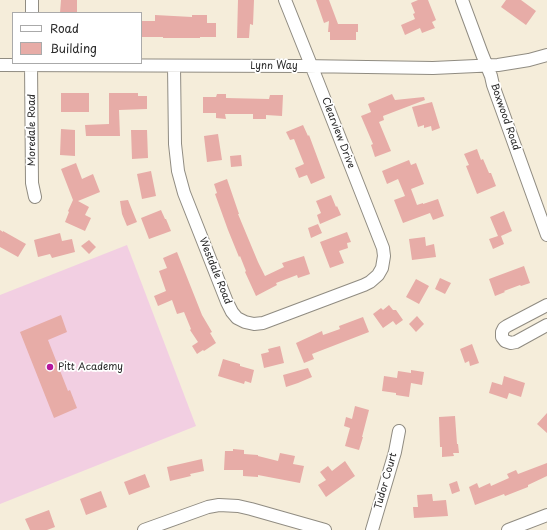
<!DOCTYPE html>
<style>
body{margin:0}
#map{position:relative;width:547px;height:530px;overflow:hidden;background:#f5edda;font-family:"Playpen Sans",sans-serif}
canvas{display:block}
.legend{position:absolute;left:12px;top:12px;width:130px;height:52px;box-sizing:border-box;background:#fff;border:1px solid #aaa;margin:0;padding:5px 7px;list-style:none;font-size:12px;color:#2b2b2b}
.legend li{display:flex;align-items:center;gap:8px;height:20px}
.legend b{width:20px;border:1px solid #aaa}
</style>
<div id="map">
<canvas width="547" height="530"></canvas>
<ul class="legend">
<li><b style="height:5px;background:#fff"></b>Road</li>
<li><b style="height:11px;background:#e7aca7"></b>Building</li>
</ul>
</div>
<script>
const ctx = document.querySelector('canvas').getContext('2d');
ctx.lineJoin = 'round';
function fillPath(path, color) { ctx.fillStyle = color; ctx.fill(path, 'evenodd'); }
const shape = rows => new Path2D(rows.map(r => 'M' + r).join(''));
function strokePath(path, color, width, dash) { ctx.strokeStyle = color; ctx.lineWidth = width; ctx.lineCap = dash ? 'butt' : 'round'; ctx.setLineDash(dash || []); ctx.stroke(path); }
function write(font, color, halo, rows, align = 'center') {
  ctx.font = font + ' "Playpen Sans",sans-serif'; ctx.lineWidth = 3.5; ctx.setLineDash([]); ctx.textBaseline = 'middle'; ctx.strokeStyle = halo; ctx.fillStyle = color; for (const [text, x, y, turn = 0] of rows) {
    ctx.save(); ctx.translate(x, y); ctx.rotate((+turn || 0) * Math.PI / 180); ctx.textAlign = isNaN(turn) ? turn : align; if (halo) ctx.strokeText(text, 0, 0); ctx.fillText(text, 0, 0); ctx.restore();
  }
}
fillPath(shape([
 [127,245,196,426,0,504,0,295]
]), '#f2cfe2');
fillPath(shape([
 [61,0,77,0,77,13,60,13],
 [238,0,254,0,253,25,250,24,249,38,237,38],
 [316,0,329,0,338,24,358,24,358,32,356,32,356,40,330,40,330,32,328,32,329,21,324,23],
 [418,0,428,0,436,20,432,22,435,28,422,33,420,28,405,35,401,25,415,19,413,14,415,13,411,3],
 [506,0,521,0,536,11,526,25,501,7],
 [155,15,192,17,192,15,207,15,207,23,216,23,216,37,200,37,200,38,163,38,163,37,141,37,141,21,155,21],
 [61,93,89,93,89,112,61,112],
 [109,93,138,93,138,96,147,96,147,109,119,110,120,136,86,136,85,125,109,124],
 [217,94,226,94,226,98,269,99,270,95,283,95,282,116,266,115,266,119,253,119,253,114,225,114,226,119,216,118,216,113,203,113,203,97,216,97],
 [392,94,395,100,424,97,425,100,383,116,384,120,379,122,391,151,375,157,371,145,373,144,361,116,371,112,368,104],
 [432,102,440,128,432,131,431,126,424,128,424,125,418,127,412,107],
 [303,125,308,136,309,135,325,178,311,184,307,175,299,178,295,168,304,164,294,139,290,140,286,132],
 [61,129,75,130,75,156,60,155],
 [131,130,147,130,148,158,132,159],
 [218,134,222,160,207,162,204,136],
 [477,149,481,160,483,159,489,173,491,173,496,186,477,194,466,166,469,165,464,154],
 [241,155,242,166,231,167,230,156],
 [409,160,411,165,416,163,424,184,411,189,417,205,423,203,423,204,438,199,444,216,433,220,430,213,403,223,394,200,405,196,398,179,387,184,382,171],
 [76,163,82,179,93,174,100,192,78,201,89,207,85,215,91,218,85,231,65,222,69,212,68,211,73,200,61,169],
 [151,171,156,196,142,199,137,174],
 [227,179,239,214,238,214,258,262,265,276,284,267,282,263,304,256,310,274,298,278,297,275,276,283,277,285,256,296,245,272,246,271,240,256,239,257,228,230,215,194,217,193,214,184],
 [331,195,336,207,337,206,341,215,320,224,317,215,321,213,316,201],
 [128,200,137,222,127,226,122,214,120,201],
 [161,210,165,219,166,219,171,231,149,239,141,218],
 [504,211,512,231,501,236,504,244,493,249,489,239,498,236,490,217],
 [318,224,322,233,311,238,308,228],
 [0,230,3,232,3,231,26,244,18,257,0,247],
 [347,232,351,242,347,243,348,248,339,251,344,263,330,268,320,242],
 [60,233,62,241,72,239,75,252,52,258,50,254,38,257,34,240],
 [425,237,426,246,434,244,436,257,412,260,409,239],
 [89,240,96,247,89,254,81,246],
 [177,252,202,315,212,332,210,333,216,343,204,351,203,350,197,354,192,346,198,342,190,330,191,329,184,312,177,314,172,300,158,306,154,296,166,291,159,271,167,268,163,258],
 [524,266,530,283,521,286,520,285,504,291,505,292,495,296,489,279],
 [440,278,451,283,445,294,435,289],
 [416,279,429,286,419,304,406,297],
 [389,305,393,310,396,310,403,320,396,325,393,321,383,328,373,314,381,308,383,310],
 [61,315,67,332,48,340,68,391,70,390,77,408,54,418,20,332],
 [417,316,424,324,416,332,409,324],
 [363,317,369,332,312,354,314,359,304,363,296,343,322,331,323,335,340,329,339,326],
 [472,344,479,363,470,366,469,361,465,363,460,349],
 [280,346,284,363,264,368,261,354,269,352,268,349],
 [223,359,240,364,240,366,254,370,251,383,245,381,244,384,218,376],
 [308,368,312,377,298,383,286,387,283,375],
 [411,370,424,372,422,385,411,383,409,397,396,395,396,393,382,391,384,376,397,378,398,371,411,373],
 [504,376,525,383,521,397,509,393,507,399,489,393,492,382,502,385],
 [355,406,369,410,362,437,363,437,359,450,345,446,350,428,344,426,346,417,352,419],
 [547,413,547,433,537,424],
 [455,416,457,444,458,444,459,453,453,453,454,456,442,457,442,447,440,447,439,417],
 [233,449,244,450,244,454,258,455,258,456,278,461,280,453,295,456,293,464,304,466,300,483,258,475,258,477,243,476,243,470,224,470,225,451,233,451],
 [202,459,204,471,190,474,191,476,170,481,167,467],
 [345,461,355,476,326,497,318,485,326,480,320,472,328,466,332,471],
 [547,463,547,476,528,485,528,487,505,496,504,494,475,505,469,487,477,483,479,488,490,483,491,486,509,478,507,474,516,470,518,474],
 [145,474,150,487,129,495,124,482],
 [457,481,460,491,452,494,449,484],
 [101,491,107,507,86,515,80,499],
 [432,494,433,501,446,500,448,516,414,518,413,507,418,507,417,495],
 [49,510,55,527,47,530,30,530,25,519]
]), '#e7aca7');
const minor = shape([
 [462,0,482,54,491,76,493,85,547,235],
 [32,13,32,0],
 [31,63,32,183,35,197],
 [0,65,301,66,433,68,498,65,529,60,547,55],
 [174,66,175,144,178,171,184,193,227,302,232,312,237,318,245,322,254,324,263,323,364,285,370,282,378,275,382,268,384,256,383,248,317,80,285,0],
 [547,305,507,326,504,328,502,332,502,337,505,341,511,343,516,342,547,325],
 [144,530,208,507,219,505,238,506,251,509,325,530],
 [372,530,395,452,399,431],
 [508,530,547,515]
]);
strokePath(minor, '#908c82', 14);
strokePath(minor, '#fff', 12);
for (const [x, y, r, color] of [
 [50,367,4,"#b5179e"]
]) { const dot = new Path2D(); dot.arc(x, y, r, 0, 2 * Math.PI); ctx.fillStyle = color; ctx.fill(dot); strokePath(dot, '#fff', 1.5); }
write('10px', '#2b2b2b', '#fff', [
 ["Lynn Way",274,66],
 ["Boxwood Road",505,117,71],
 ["Moredale Road",32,130,-90],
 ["Clearview Drive",338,133,69],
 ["Westdale Road",215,271,68],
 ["Tudor Court",386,481,-74]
]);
write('10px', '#2b2b2b', '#fff', [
 ["Pitt Academy",58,367]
], 'left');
</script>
